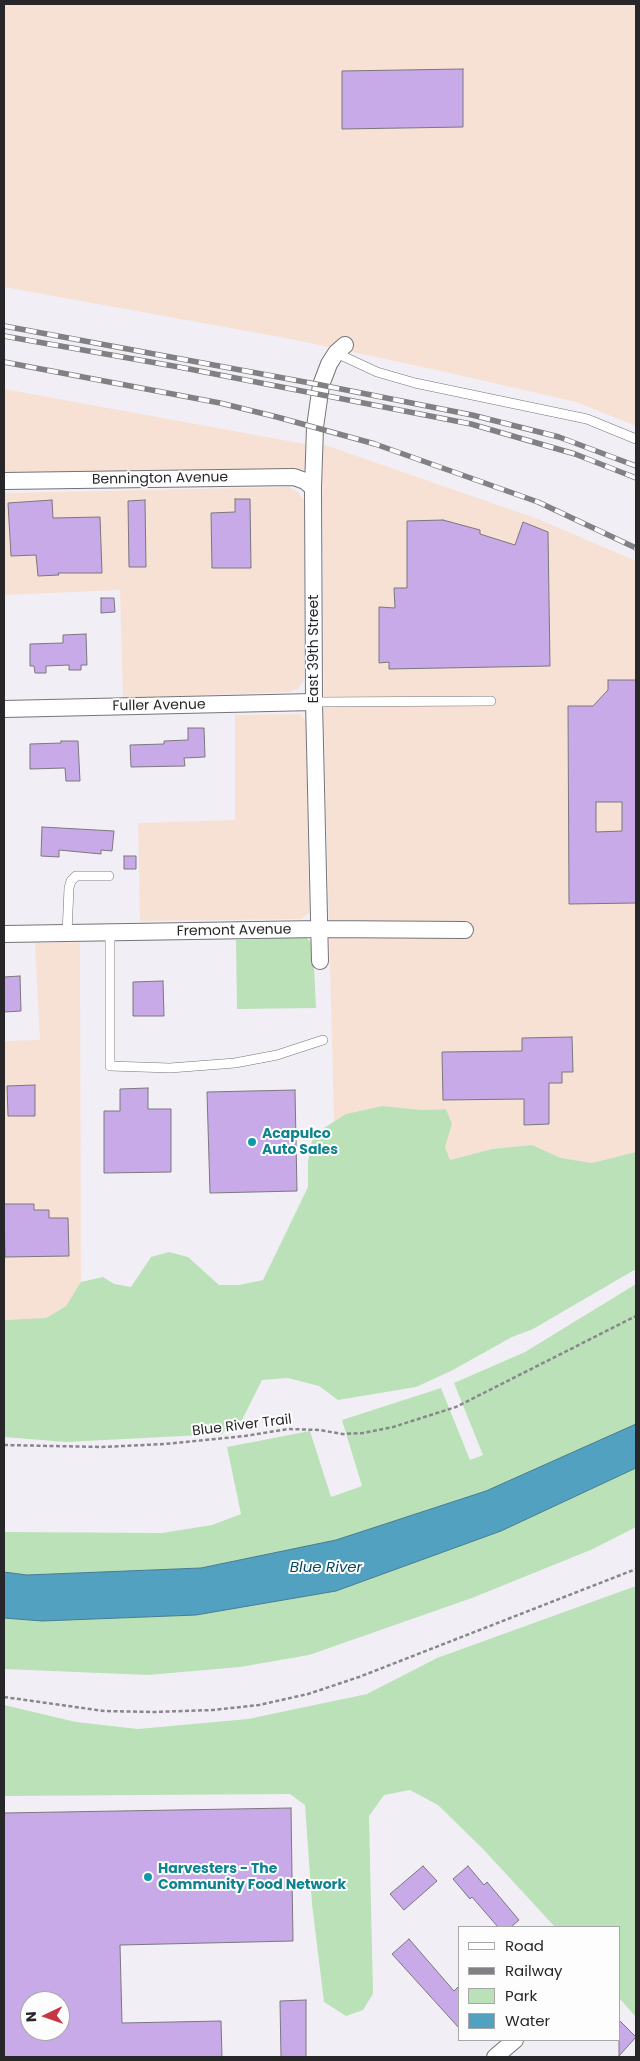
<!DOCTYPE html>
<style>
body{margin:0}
#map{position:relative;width:640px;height:2061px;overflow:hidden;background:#f1eff5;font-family:Poppins,sans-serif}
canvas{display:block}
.frame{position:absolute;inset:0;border:5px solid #272628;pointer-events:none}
.legend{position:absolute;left:458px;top:1926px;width:162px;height:115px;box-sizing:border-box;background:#fefdfe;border:1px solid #a8a7a8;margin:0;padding:6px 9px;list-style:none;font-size:15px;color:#272628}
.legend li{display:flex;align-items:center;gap:10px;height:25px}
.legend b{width:25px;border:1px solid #a8a7a8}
.north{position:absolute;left:20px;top:1991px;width:50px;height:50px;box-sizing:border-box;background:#fefdfe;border:1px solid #a8a7a8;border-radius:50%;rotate:267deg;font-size:14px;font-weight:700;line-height:20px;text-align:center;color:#272628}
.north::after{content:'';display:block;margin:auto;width:18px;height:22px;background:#c73743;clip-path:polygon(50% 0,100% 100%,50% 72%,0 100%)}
</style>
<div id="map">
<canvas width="640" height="2061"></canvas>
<div class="frame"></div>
<ul class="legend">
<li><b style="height:6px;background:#fff"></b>Road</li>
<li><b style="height:6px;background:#818084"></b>Railway</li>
<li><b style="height:14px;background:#bbe1b8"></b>Park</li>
<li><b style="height:14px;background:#52a1c0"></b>Water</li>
</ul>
<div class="north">N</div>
</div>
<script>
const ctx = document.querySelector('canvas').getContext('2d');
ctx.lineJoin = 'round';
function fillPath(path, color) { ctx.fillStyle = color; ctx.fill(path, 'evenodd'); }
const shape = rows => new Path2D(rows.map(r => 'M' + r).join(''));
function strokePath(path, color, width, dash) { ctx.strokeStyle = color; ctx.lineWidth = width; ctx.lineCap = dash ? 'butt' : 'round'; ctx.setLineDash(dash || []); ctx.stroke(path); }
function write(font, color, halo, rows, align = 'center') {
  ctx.font = font + ' Poppins,sans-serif'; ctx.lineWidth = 4; ctx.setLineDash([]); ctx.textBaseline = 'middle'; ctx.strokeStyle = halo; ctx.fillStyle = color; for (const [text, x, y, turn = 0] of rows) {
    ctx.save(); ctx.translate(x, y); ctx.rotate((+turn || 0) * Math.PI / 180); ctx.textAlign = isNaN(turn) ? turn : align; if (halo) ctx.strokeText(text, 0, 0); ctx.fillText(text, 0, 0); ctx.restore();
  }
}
fillPath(shape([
 [4,4,636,4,636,426,576,402,441,371,291,339,4,287],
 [4,389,305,444,305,470,246,469,4,473],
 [322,444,538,519,636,561,636,1152,592,1163,561,1158,532,1145,492,1149,450,1160,445,1147,452,1124,446,1109,422,1110,382,1106,347,1114,334,1122,324,726],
 [289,487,298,492,304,500,304,680,298,689,289,692,123,698,120,590,5,595,4,493],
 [300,714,306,721,309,913,301,919,140,921,138,823,235,820,235,715],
 [80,942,81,1282,66,1306,46,1318,4,1320,4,1041,40,1040,35,943]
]), '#f7e1d4');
fillPath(shape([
 [306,937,313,945,316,1008,237,1009,236,940],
 [382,1106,422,1110,446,1109,452,1124,445,1147,450,1160,492,1149,532,1145,561,1158,592,1163,636,1152,636,1269,533,1329,512,1337,451,1371,416,1387,338,1400,319,1386,288,1378,262,1380,242,1420,229,1426,222,1434,66,1442,4,1437,4,1320,46,1318,66,1306,81,1282,103,1277,114,1284,131,1287,151,1257,169,1252,188,1257,219,1285,239,1285,263,1280,308,1187,308,1162,313,1135,346,1114],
 [636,1284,636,1424,631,1427,486,1491,336,1540,201,1568,27,1575,4,1572,4,1532,162,1533,212,1525,241,1514,227,1447,310,1431,331,1497,362,1486,342,1420,441,1388,470,1460,483,1455,454,1383,525,1352],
 [636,1468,636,1527,593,1549,472,1598,309,1655,240,1667,148,1675,4,1669,4,1618,42,1621,196,1615,336,1591,501,1531],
 [636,1586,636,2017,619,1998,619,1927,555,1927,483,1849,438,1805,410,1790,384,1795,369,1816,373,1994,363,2010,346,2016,324,2002,312,1904,305,1805,290,1794,4,1796,4,1705,76,1722,138,1729,248,1719,367,1694,437,1658]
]), '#bbe1b8');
const water = shape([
 [636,1424,636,1468,501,1531,336,1591,196,1615,42,1621,4,1618,4,1572,27,1575,201,1568,336,1540,486,1491,636,1424]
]);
fillPath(water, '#52a1c0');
strokePath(water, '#457c92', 1);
const building = shape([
 [463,69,463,127,342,129,342,71,463,69],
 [235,499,250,499,251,568,212,568,211,513,235,512,235,499],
 [52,500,53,518,100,517,102,573,58,573,59,575,38,576,36,555,11,556,8,503,52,500],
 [145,500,146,567,129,567,128,501,145,500],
 [443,520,480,530,480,534,515,545,523,522,548,532,550,666,389,669,389,662,379,663,379,607,395,608,394,588,407,588,407,521,443,520],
 [101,598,114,598,115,612,101,613,101,598],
 [86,634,87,665,81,665,81,670,69,670,69,665,46,666,46,673,35,673,34,666,30,666,30,644,63,643,63,635,86,634],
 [608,680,636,680,636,903,569,904,568,706,593,706,608,690,608,680],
 [596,802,622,802,622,831,596,832,596,802],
 [188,728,204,728,205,757,184,758,185,766,131,767,130,745,164,744,164,741,188,740,188,728],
 [61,741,78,741,80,781,66,781,65,768,30,769,30,744,61,743,61,741],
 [42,827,114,831,112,851,101,850,101,854,59,850,59,857,41,856,42,827],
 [124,856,136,856,136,869,124,869,124,856],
 [20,976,21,1011,4,1012,4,977,20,976],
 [163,981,164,1016,133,1016,133,982,163,981],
 [572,1037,573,1072,562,1072,562,1083,549,1083,549,1124,524,1125,524,1099,443,1100,442,1052,522,1051,522,1038,572,1037],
 [35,1085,35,1116,8,1116,7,1086,35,1085],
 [148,1088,148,1109,171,1109,171,1172,104,1173,104,1111,120,1111,120,1089,148,1088],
 [295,1090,297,1191,210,1193,207,1092,295,1090],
 [4,1204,34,1204,34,1210,49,1210,49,1218,68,1218,69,1256,5,1257,4,1204],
 [291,1808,293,1941,120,1945,122,2023,221,2021,222,2057,4,2057,4,1813,291,1808],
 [30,2001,60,2001,60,2031,30,2031,30,2001],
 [423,1866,437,1881,404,1910,390,1894,423,1866],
 [468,1866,484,1885,487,1882,519,1920,511,1927,498,1927,472,1897,470,1899,453,1879,468,1866],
 [409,1939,454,1991,459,1986,459,2028,392,1954,409,1939],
 [306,2000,306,2057,281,2057,280,2001,306,2000],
 [619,2020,636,2037,619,2056,619,2020]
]);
fillPath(building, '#c7aae7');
strokePath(building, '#7a787d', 1);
const service = shape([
 [336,353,377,372,415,383,587,419,636,439],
 [314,702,491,701],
 [67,933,69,888,71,881,76,876,109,876],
 [110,933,110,1066,170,1068,235,1063,277,1055,323,1040]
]);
const minor = shape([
 [4,481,294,477,305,481,313,488],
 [4,709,314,702],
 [4,934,318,929,465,930],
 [320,961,314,702,313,488,315,427,321,385,329,364,336,353,345,345],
 [495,2057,515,2040]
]);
strokePath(service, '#757378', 10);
strokePath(minor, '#757378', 18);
strokePath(shape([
 [4,1445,102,1447,165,1444,245,1436,288,1429,320,1430,342,1434,363,1433,393,1427,456,1407,636,1316],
 [4,1697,104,1711,153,1712,213,1710,259,1705,308,1694,359,1677,636,1569]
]), '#88878b', 2.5, [4, 2.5]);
strokePath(service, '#fff', 9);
strokePath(minor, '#fff', 16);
const rail = shape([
 [4,326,321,385,472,415,559,437,636,466],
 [4,336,179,367,471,424,575,454,636,478],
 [4,362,220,403,277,417,375,444,538,502,636,548]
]);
strokePath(rail, '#818084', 5.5);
strokePath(rail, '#fefdfe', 4, [11]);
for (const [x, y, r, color] of [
 [252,1142,5,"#0f9aa8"],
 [148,1877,5,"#0f9aa8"]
]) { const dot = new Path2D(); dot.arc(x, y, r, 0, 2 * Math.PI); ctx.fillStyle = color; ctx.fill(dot); strokePath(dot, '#fefdfe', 2); }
write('14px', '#272628', '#fefdfe', [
 ["Bennington Avenue",160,479,-1],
 ["East 39th Street",314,649,-90],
 ["Fuller Avenue",159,706,-1],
 ["Fremont Avenue",234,931,-1],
 ["Blue River Trail",242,1426,-7]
]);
write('bold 14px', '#0d838f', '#fefdfe', [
 ["Acapulco",262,1134],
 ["Auto Sales",262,1150],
 ["Harvesters - The",158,1869],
 ["Community Food Network",158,1885]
], 'left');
write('italic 15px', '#054b62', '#fefdfe', [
 ["Blue River",326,1568]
]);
</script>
